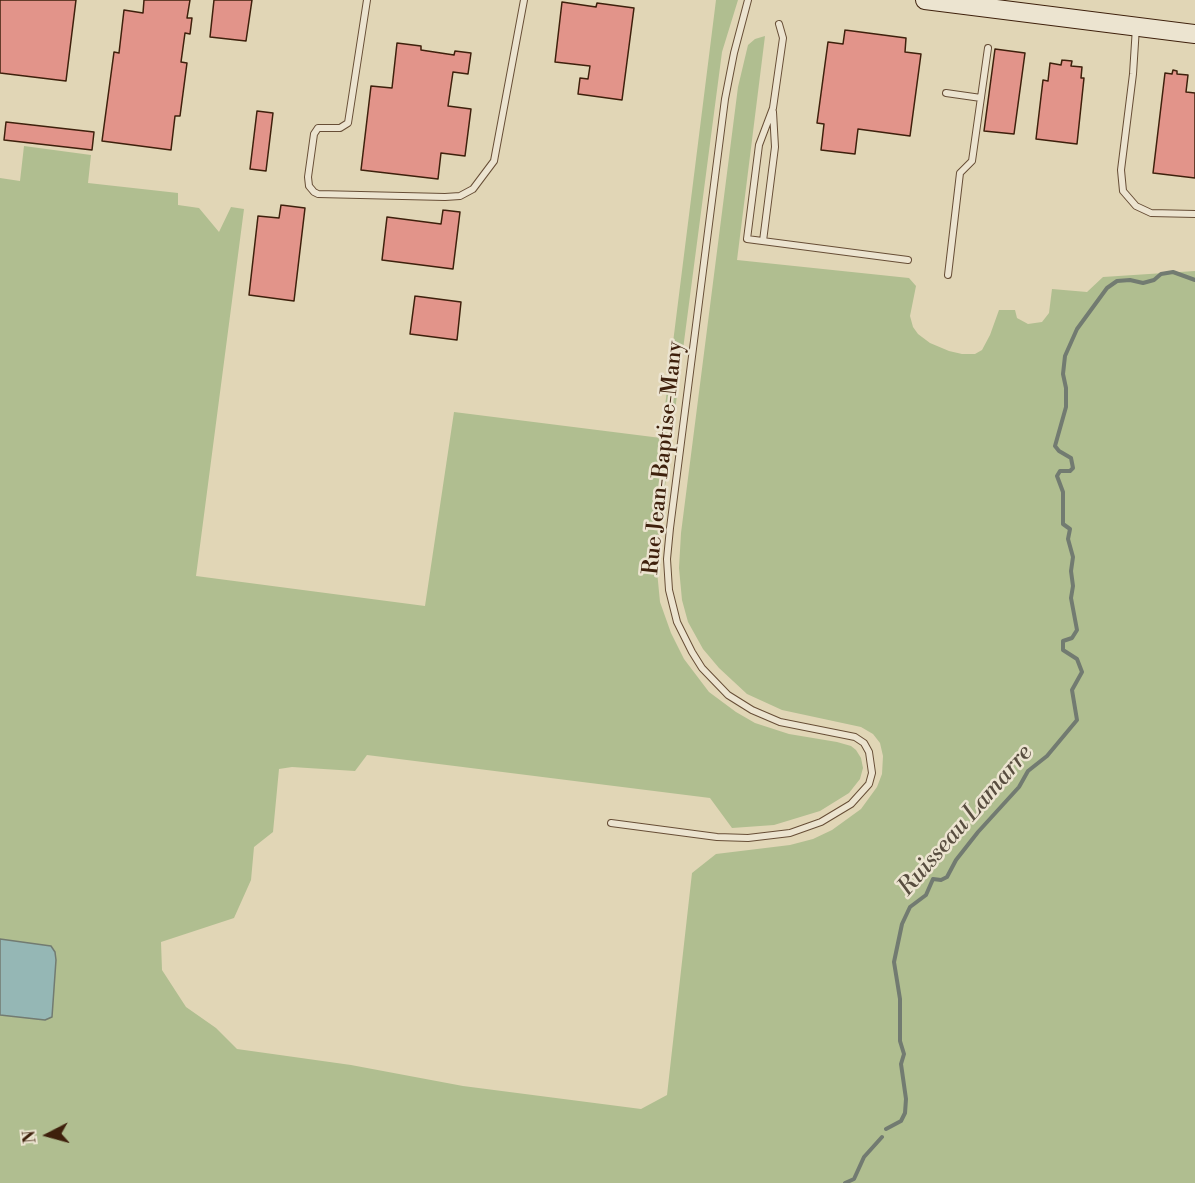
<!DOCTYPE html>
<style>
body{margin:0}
#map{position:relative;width:1195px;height:1183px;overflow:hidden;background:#e1d6b6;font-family:"Libre Bodoni",serif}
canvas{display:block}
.north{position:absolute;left:18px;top:1105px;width:60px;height:60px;-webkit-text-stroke:4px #ece4d0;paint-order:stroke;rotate:264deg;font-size:16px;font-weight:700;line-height:24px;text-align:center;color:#3e200c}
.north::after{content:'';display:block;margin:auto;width:21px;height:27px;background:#3e200c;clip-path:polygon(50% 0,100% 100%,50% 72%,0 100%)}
</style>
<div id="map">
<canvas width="1195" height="1183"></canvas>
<div class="north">N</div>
</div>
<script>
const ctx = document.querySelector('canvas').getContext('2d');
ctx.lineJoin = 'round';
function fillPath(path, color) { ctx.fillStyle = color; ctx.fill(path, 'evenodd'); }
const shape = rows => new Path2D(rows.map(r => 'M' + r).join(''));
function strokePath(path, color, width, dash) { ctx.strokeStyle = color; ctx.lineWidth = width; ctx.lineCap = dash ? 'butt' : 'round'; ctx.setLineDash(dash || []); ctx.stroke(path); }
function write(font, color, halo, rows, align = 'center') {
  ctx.font = font + ' "Libre Bodoni",serif'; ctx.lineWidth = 5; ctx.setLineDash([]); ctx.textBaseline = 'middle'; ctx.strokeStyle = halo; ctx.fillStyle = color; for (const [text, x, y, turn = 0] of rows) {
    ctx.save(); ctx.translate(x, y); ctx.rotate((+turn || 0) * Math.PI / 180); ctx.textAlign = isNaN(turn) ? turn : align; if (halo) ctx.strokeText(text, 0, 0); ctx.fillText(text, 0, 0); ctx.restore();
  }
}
fillPath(shape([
 [716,0,738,0,722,52,658,540,657,571,660,602,671,633,684,659,709,692,736,712,755,723,789,734,837,742,851,746,856,750,861,758,863,768,860,779,849,793,820,811,774,825,732,828,710,798,367,755,355,771,292,767,279,769,273,832,254,847,251,880,234,918,161,942,162,970,186,1007,216,1028,237,1049,351,1065,463,1086,641,1109,667,1095,692,873,716,854,790,845,813,839,832,830,861,809,877,787,882,774,883,756,880,743,873,734,861,727,782,710,747,694,719,668,703,649,688,622,682,600,679,568,681,533,738,87,748,45,755,39,765,36,737,260,909,278,916,286,910,316,913,327,918,334,930,343,949,351,962,354,975,354,982,350,990,335,999,310,1015,310,1017,318,1028,324,1042,322,1049,313,1052,289,1087,292,1103,277,1195,271,1195,1183,0,1183,0,178,20,181,24,146,91,155,88,183,178,193,178,205,199,208,219,232,231,207,244,209,196,576,425,606,454,412,661,438]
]), '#b0be90');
const water = shape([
 [0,939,51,946,55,952,56,960,52,1017,45,1020,0,1015,0,939]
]);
fillPath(water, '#95b7b5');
strokePath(water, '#727b71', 1.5);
strokePath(shape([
 [886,1129,901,1121,905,1113,906,1099,901,1064,904,1054,900,1041,900,999,894,962,902,924,910,907,926,895,933,879,941,880,947,877,956,860,978,832,1019,787,1028,771,1047,756,1077,720,1072,690,1082,672,1077,659,1063,650,1063,641,1072,638,1077,630,1071,598,1073,586,1071,571,1073,557,1068,539,1070,529,1063,524,1063,492,1057,476,1060,471,1070,471,1073,468,1071,458,1059,451,1055,446,1066,407,1066,388,1063,374,1065,356,1077,329,1107,288,1117,281,1130,280,1143,283,1154,280,1161,274,1173,272,1195,280],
 [845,1183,854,1179,864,1157,882,1137]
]), '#727b71', 4);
const building = shape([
 [0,0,76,0,66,81,0,73,0,0],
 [144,0,190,0,187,18,192,18,190,34,185,33,181,62,187,63,180,116,175,116,171,150,102,141,114,52,119,53,124,10,143,13,144,0],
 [214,0,252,0,246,41,210,37,214,0],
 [562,2,596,7,597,3,634,8,622,100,578,94,580,78,588,79,590,66,555,62,562,2],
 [845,30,906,38,905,52,921,54,910,136,858,129,855,154,821,150,824,124,817,123,828,42,843,44,845,30],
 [397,43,421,46,421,50,454,55,455,51,471,53,468,74,453,72,448,106,471,109,465,156,441,153,438,179,361,170,371,86,392,88,397,43],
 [995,49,1025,53,1014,134,984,131,995,49],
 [1062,60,1072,61,1071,66,1082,67,1081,78,1084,78,1077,144,1036,139,1043,80,1048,81,1050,63,1061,65,1062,60],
 [1173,70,1177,71,1177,74,1188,75,1186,92,1195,93,1195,178,1153,173,1165,73,1172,74,1173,70],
 [257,111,273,113,266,171,250,169,257,111],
 [6,122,94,132,92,150,4,140,6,122],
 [281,205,305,208,294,301,249,295,258,216,279,218,281,205],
 [443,210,460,212,453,269,382,260,387,217,441,224,443,210],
 [415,296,461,302,457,340,410,334,415,296]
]);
fillPath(building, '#e2948a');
strokePath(building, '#3e200c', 1.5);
const lane = shape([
 [367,0,348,123,340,128,318,128,314,134,308,177,309,186,314,192,318,194,445,197,460,196,473,189,494,161,524,0],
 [779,24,783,38,773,108,759,145,747,239,908,260],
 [1136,27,1133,74,1121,170,1123,191,1136,206,1151,213,1195,214],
 [946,93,981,98],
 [763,241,775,147,773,112],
 [948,275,960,173,972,161,988,48],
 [611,823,717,837,748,838,790,833,821,822,851,804,869,784,872,773,869,752,864,743,855,737,780,722,752,710,728,695,702,668,692,652,677,622,669,590,667,559,670,528,725,99,734,53,748,0]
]);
const secondary = shape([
 [925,0,1195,34]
]);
strokePath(lane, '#674e36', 8);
strokePath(secondary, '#3e200c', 20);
strokePath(lane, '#ece4d0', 6);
strokePath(secondary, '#ece4d0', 18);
write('22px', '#3e200c', '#ece4d0', [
 ["Rue Jean-Baptise-Many",664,458,-84]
]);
write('italic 24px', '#584d3f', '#ece4d0', [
 ["Ruisseau Lamarre",966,821,-49]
]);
</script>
